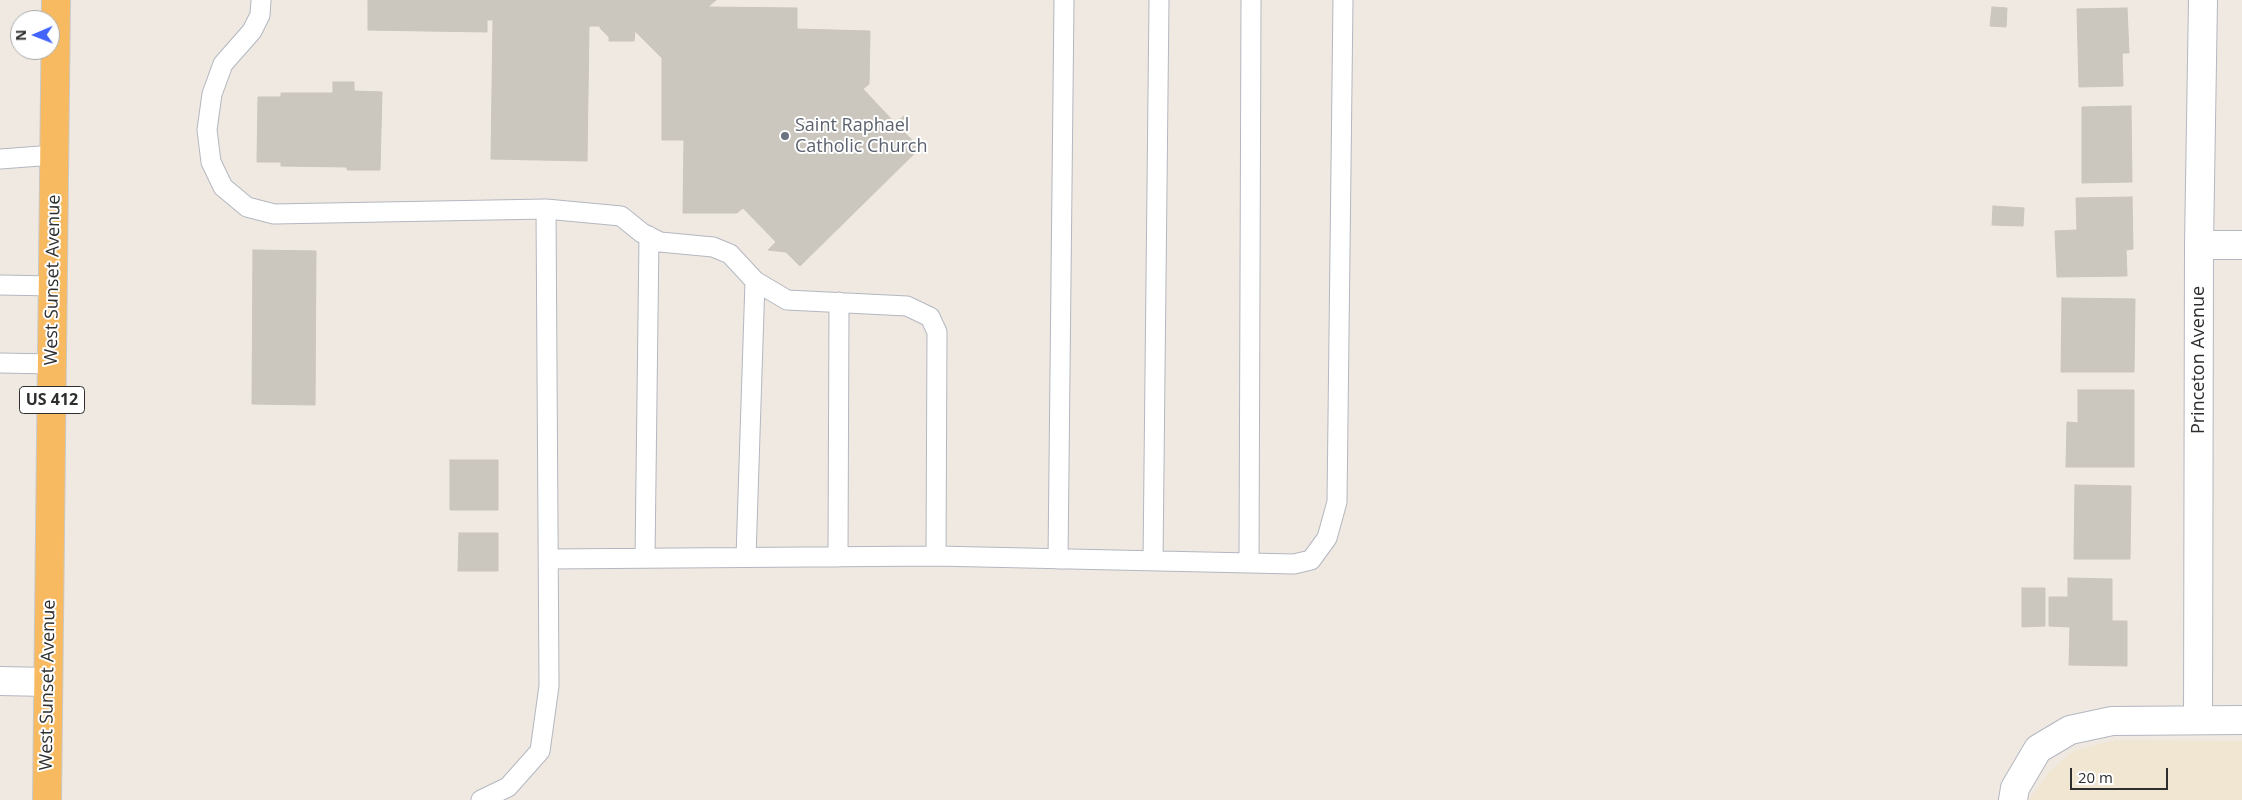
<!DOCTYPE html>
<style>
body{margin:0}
#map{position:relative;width:2242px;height:800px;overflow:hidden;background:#efe9e1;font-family:"Open Sans",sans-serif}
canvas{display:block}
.north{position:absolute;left:10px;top:10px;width:50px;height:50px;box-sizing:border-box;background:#fff;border:1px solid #ababab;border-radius:50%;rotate:269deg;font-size:14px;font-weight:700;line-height:20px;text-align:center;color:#2e2e2e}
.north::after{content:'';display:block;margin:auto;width:18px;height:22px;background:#4264fb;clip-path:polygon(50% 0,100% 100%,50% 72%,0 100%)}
.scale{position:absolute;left:2070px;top:768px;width:98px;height:22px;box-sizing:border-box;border:2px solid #2e2e2e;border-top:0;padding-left:6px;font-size:15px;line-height:18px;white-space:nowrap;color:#2e2e2e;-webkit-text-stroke:4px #fff;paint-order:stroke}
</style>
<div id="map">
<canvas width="2242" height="800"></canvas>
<div class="north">N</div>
<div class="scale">20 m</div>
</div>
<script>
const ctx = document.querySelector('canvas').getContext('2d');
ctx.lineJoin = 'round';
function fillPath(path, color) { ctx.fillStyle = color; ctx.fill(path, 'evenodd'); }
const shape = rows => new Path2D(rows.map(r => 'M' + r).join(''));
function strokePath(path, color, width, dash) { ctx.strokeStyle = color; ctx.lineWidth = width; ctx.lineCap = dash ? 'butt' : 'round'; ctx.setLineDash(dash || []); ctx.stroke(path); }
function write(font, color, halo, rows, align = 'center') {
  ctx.font = font + ' "Open Sans",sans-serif'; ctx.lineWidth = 4; ctx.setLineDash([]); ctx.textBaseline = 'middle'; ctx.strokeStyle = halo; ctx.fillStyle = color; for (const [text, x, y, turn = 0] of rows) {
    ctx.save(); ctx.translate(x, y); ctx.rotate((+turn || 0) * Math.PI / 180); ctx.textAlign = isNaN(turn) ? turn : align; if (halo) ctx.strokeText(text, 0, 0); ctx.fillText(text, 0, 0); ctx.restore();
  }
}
fillPath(shape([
 [2116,740,2242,741,2242,800,2029,800,2049,772,2073,751]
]), '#f0e6d1');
const building = shape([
 [368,0,716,0,708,7,797,8,797,29,870,31,869,84,863,89,895,123,904,116,904,132,920,148,800,266,786,252,768,250,776,242,743,208,737,213,683,213,684,140,662,140,662,58,635,31,634,41,609,41,609,37,600,28,600,26,589,26,587,161,491,159,493,20,487,20,487,32,368,30,368,0],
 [1992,7,2007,8,2006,27,1990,26,1992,7],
 [2127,8,2129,53,2122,53,2123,86,2079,87,2077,9,2127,8],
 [333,82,354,82,354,91,382,92,380,170,347,170,347,167,281,166,281,162,257,162,258,97,281,97,281,93,333,93,333,82],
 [2131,106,2132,182,2082,183,2082,107,2131,106],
 [2132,197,2133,249,2126,250,2127,276,2057,277,2055,231,2077,230,2076,198,2132,197],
 [1993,206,2024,208,2023,226,1992,225,1993,206],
 [253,250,316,251,315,405,252,404,253,250],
 [2062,298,2135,299,2134,372,2061,372,2062,298],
 [2078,390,2134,390,2134,467,2066,467,2067,422,2078,423,2078,390],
 [450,460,498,460,498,510,450,510,450,460],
 [2075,485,2131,486,2130,559,2074,559,2075,485],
 [459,533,498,533,498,571,458,571,459,533],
 [2068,578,2112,579,2112,621,2127,621,2127,666,2069,665,2070,627,2049,626,2049,597,2068,597,2068,578],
 [2022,588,2045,588,2045,626,2022,627,2022,588]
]);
fillPath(building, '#cbc7bf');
strokePath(building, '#cbc5ba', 1);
const service = shape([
 [261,0,260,15,252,31,223,64,212,94,207,130,211,162,223,187,247,207,274,214,546,209,549,686,540,751,508,787,481,800],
 [0,159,54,155],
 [546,209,621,216,642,233,660,242,713,247,730,254,755,281,787,300,907,306,930,317,937,332,936,556,548,559],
 [0,285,53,286],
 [0,363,52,364],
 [936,556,1294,564,1311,560,1327,538,1337,502,1343,0],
 [746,557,755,281],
 [838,557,839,302],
 [645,558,649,236],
 [1058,559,1064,0],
 [1153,561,1159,0],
 [1249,563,1251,0]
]);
const minor = shape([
 [2199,245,2242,245],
 [0,681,48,682],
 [2198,720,2199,245,2203,0],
 [2013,800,2015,788,2038,749,2070,730,2112,721,2242,720]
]);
const trunk = shape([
 [47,800,56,0]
]);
strokePath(service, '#b4b7c1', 21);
strokePath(minor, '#b4b7c1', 30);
strokePath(trunk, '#c9c9c9', 30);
strokePath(service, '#fff', 19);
strokePath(minor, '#fff', 28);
strokePath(trunk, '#f8ba60', 28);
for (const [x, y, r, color] of [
 [785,136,5,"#6b7280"]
]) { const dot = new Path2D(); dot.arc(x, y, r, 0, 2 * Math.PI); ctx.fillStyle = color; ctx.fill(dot); strokePath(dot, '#fff', 2); }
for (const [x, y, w] of [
 [52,400,65]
]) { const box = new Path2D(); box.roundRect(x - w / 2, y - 13.5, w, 27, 4); ctx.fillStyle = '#fff'; ctx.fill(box); strokePath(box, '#2e2e2e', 1); }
write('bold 16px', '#2e2e2e', null, [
 ["US 412",52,400]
]);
write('18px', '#5b616d', '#fff', [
 ["Saint Raphael",795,126],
 ["Catholic Church",795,147]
], 'left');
write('18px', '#2e2e2e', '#fff', [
 ["West Sunset Avenue",53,280,-89],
 ["Princeton Avenue",2199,360,-90],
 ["West Sunset Avenue",48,685,-89]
]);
</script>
